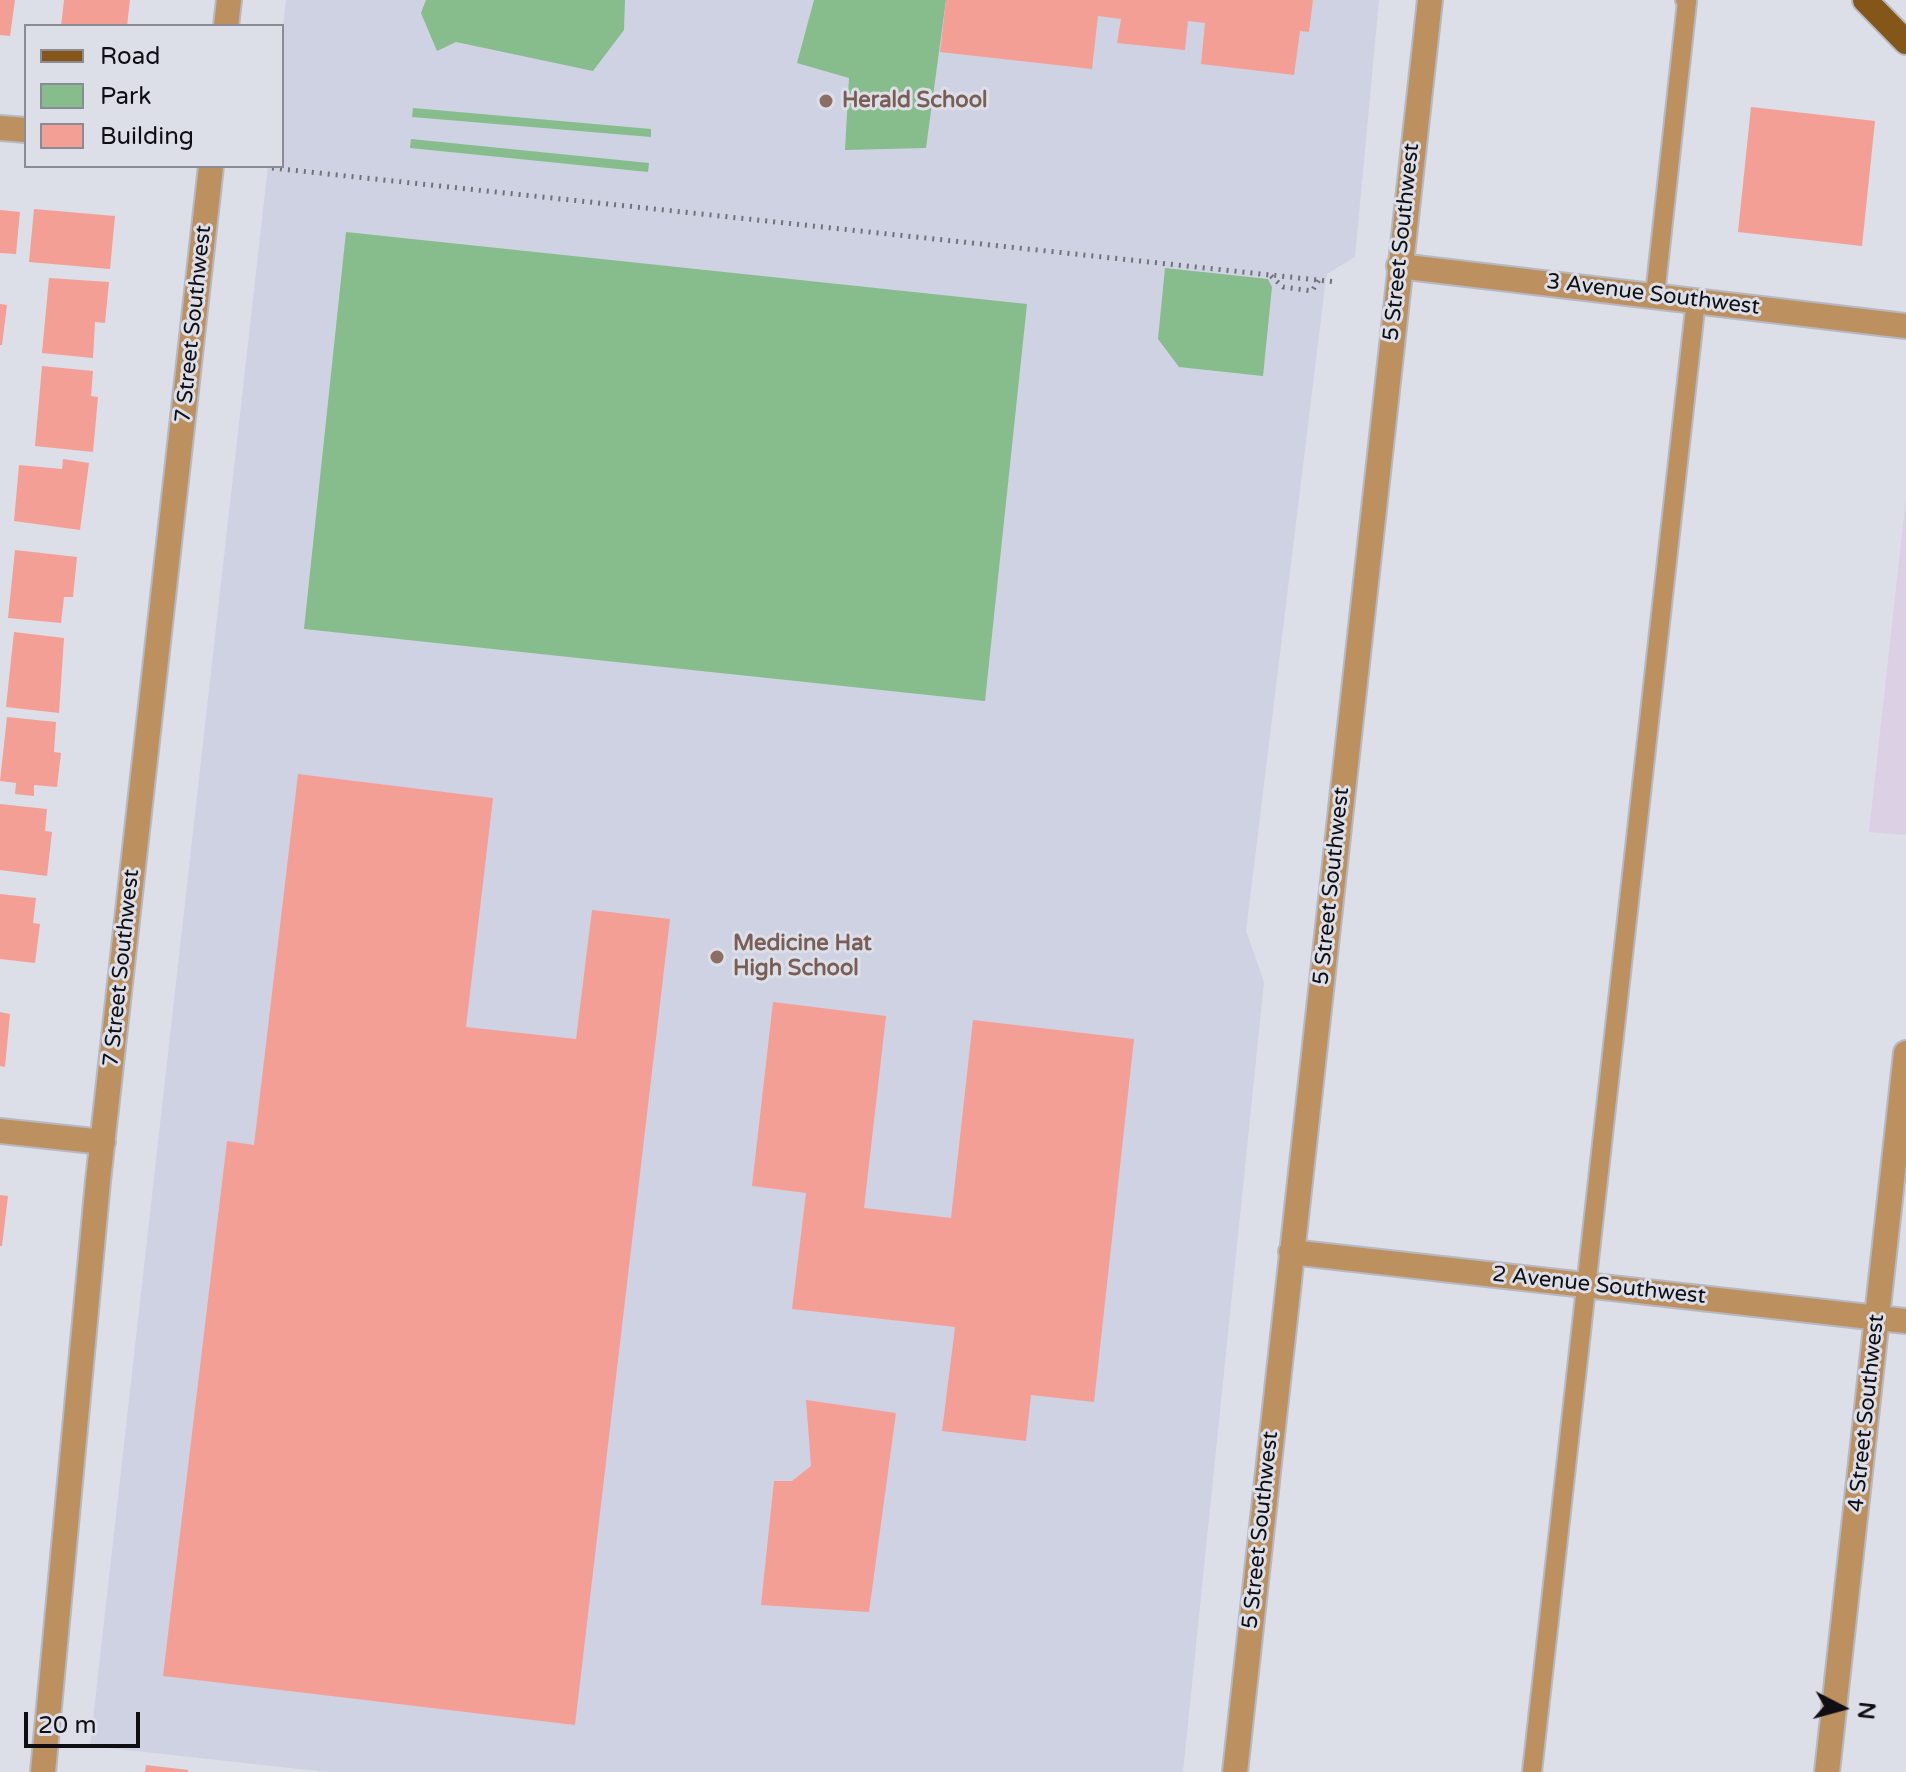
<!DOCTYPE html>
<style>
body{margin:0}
#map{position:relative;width:1906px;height:1772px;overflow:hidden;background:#dcdee8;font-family:"Varela Round",sans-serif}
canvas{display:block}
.legend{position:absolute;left:24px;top:24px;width:260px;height:144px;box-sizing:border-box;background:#dcdee8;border:2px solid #8a8b93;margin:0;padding:10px 14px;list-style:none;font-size:24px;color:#0f0f13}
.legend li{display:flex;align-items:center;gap:16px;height:40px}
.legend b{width:40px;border:2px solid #8a8b93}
.north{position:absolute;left:1802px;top:1668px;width:80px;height:80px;-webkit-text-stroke:6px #dcdee8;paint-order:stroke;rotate:96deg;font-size:22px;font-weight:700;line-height:32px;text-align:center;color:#0f0f13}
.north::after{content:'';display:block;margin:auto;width:28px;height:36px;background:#0f0f13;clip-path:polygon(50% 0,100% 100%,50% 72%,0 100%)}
.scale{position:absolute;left:24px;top:1712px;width:116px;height:36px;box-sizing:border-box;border:4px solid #0f0f13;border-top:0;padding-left:10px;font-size:24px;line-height:28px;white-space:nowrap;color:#0f0f13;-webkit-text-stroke:6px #dcdee8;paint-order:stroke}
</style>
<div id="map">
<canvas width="1906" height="1772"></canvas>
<ul class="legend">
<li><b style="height:10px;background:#845618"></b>Road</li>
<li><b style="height:22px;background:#87bc8c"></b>Park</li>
<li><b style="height:22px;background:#f49f96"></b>Building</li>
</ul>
<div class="north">N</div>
<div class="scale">20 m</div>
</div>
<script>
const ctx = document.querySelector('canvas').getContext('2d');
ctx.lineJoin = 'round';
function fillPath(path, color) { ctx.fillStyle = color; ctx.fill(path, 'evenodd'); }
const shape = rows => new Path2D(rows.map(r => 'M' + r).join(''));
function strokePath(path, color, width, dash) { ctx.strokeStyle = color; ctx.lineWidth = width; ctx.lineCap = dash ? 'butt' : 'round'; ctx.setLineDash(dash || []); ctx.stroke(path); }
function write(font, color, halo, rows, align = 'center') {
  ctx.font = font + ' "Varela Round",sans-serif'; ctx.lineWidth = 6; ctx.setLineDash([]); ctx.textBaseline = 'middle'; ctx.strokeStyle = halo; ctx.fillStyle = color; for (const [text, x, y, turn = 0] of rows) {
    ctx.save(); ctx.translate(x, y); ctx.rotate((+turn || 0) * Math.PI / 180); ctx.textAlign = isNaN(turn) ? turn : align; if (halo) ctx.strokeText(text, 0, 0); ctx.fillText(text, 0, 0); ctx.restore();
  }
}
fillPath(shape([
 [1906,498,1906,835,1869,832]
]), '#dcd0e4');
fillPath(shape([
 [286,0,1379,0,1355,257,1327,274,1325,286,1246,931,1264,982,1183,1772,327,1772,90,1746,268,166,282,166,282,37]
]), '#cfd2e3');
fillPath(shape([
 [426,0,625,0,624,30,593,71,456,42,437,51,421,13],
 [814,0,946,0,926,148,845,150,849,78,797,63],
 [413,108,651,129,651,137,412,117],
 [411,139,649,163,648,172,410,148],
 [346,232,1027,304,985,701,304,629],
 [1165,268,1268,279,1272,287,1263,376,1179,367,1158,339]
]), '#87bc8c');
fillPath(shape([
 [0,0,15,0,10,36,0,35],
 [64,0,130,0,127,26,61,26],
 [946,0,1313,0,1309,32,1300,31,1294,75,1201,64,1205,23,1188,21,1185,50,1117,43,1121,19,1098,16,1092,69,940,52],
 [1751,107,1875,121,1862,246,1738,232],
 [34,209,115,216,110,269,29,262],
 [0,210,20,212,16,254,0,253],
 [49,278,109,282,105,323,95,322,93,358,42,353],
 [0,304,7,305,2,345,0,345],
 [42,366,93,371,91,396,98,397,93,452,35,446],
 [63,459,89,463,80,530,14,521,19,465,62,469],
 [15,550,77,557,73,597,64,597,61,623,8,618],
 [14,632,64,638,59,713,6,707],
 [7,717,56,722,54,752,61,753,57,787,34,785,34,796,15,794,16,783,0,781],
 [298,774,493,798,466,1027,576,1039,592,910,670,919,575,1725,163,1676,227,1141,254,1145],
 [0,804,47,809,45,831,52,832,47,876,0,870],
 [0,894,36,898,33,923,40,924,35,963,0,959],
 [773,1002,886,1016,864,1208,951,1218,973,1020,1134,1039,1094,1402,1031,1395,1026,1441,942,1431,955,1327,792,1309,806,1193,752,1186],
 [0,1012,10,1014,5,1067,0,1066],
 [0,1195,8,1196,2,1246,0,1246],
 [806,1400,896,1413,869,1612,761,1605,774,1481,792,1481,811,1466],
 [146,1765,188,1770,188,1772,145,1772]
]), '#f49f96');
const lane = shape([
 [1655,295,1687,2,1685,0],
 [1532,1772,1696,300]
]);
const street = shape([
 [226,26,229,0],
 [0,128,26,130],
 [1399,266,1906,326],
 [0,1131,103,1142],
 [1291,1252,1906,1321],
 [43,1772,98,1181,211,166],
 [1235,1772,1430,0],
 [1827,1772,1906,1053]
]);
const primary = shape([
 [1865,0,1906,42]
]);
strokePath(lane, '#b7b9c2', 22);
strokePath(street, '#b7b9c2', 28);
strokePath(primary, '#b7b9c2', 28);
strokePath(shape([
 [272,168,1336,282],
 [1271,276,1283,287,1312,291,1319,280]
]), '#717279', 5, [2, 6]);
strokePath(lane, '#bd915f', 18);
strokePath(street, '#bd915f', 24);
strokePath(primary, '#845618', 24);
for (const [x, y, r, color] of [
 [826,101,8,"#8d6e63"],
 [717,957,8,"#8d6e63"]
]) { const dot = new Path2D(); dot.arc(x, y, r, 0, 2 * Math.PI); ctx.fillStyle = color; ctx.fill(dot); strokePath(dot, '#dcdee8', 3); }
write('bold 22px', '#785e54', '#dcdee8', [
 ["Herald School",842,101],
 ["Medicine Hat",733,944],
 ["High School",733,969]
], 'left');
write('22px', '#0f0f13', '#dcdee8', [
 ["5 Street Southwest",1402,242,-84],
 ["3 Avenue Southwest",1653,295,7],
 ["7 Street Southwest",194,324,-84],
 ["5 Street Southwest",1332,886,-84],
 ["7 Street Southwest",122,968,-84],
 ["2 Avenue Southwest",1599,1286,6],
 ["4 Street Southwest",1867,1413,-84],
 ["5 Street Southwest",1261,1530,-84]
]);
</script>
